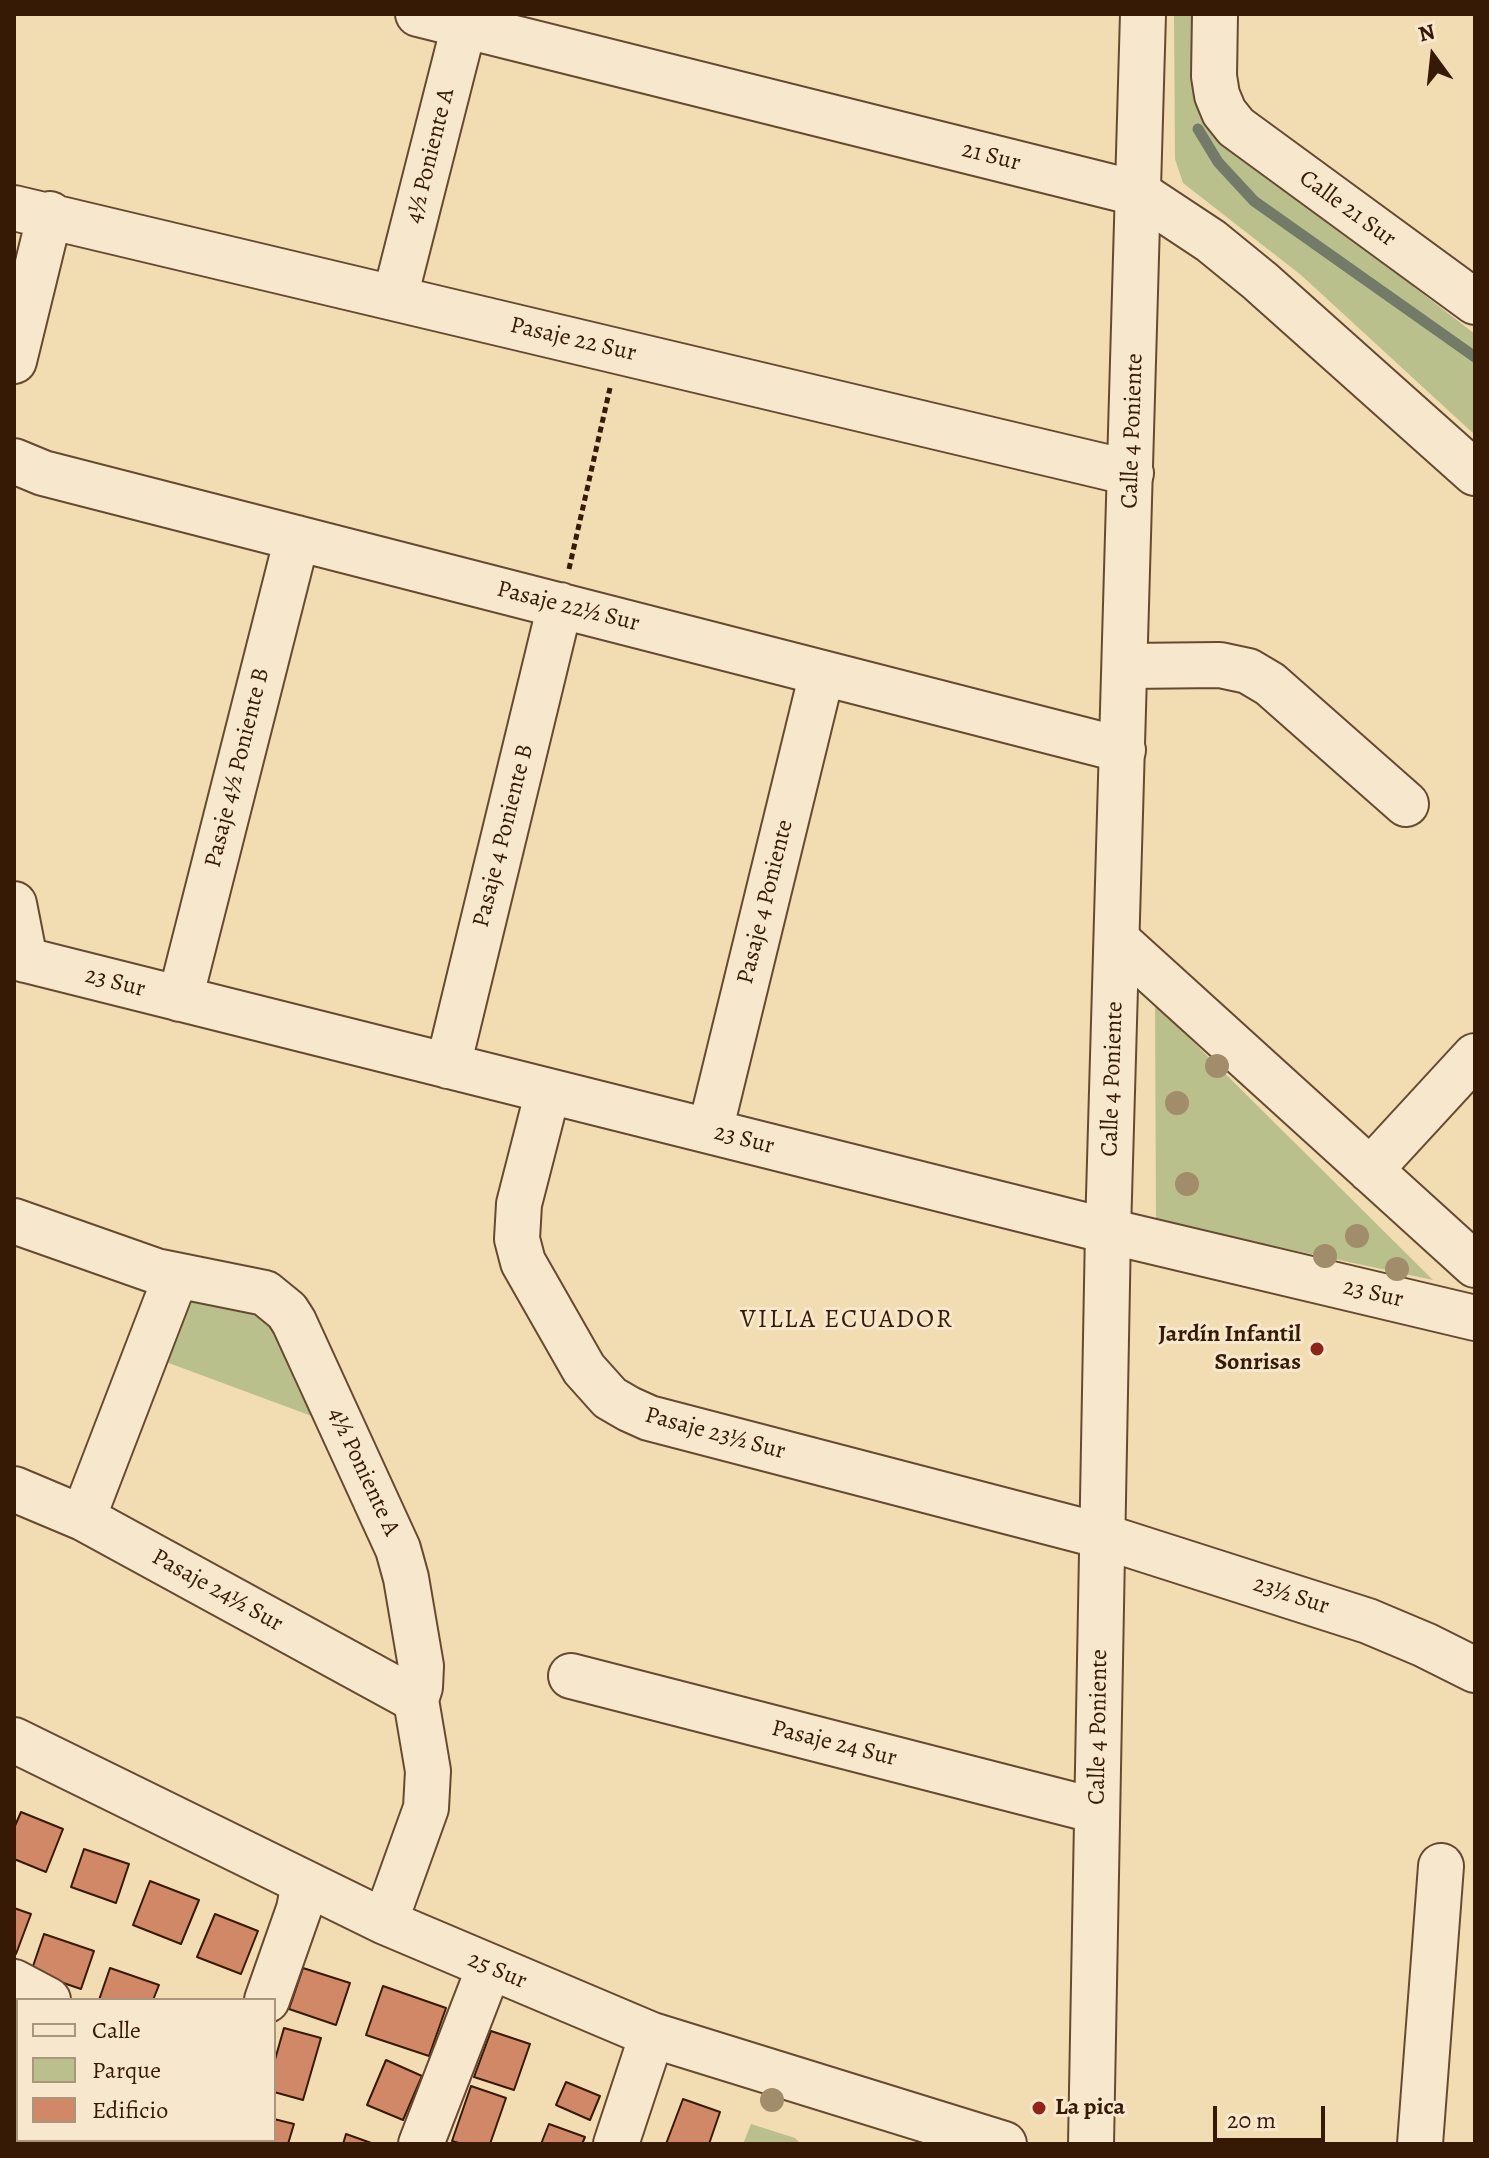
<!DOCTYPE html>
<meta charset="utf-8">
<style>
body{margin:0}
#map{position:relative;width:1489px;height:2158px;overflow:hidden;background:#f2dcb2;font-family:Alegreya,serif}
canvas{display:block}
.frame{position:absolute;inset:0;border:16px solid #371a05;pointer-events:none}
.legend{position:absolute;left:16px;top:1998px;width:260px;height:144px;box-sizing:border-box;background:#f7e8cd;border:2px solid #aa967d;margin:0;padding:10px 14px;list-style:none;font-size:24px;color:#371a05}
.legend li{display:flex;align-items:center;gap:16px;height:40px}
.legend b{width:40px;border:2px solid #aa967d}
.north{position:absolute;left:1393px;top:16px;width:80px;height:80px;-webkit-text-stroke:6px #f7e8cd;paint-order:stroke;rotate:345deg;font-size:22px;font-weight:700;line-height:32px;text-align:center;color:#371a05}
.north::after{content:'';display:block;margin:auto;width:28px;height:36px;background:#371a05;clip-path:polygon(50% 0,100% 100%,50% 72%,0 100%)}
.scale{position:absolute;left:1213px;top:2106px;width:112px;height:36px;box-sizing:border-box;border:4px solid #371a05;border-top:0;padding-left:10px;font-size:24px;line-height:28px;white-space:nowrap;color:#371a05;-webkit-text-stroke:6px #f7e8cd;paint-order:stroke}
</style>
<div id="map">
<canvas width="1489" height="2158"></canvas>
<div class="frame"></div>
<ul class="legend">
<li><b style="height:10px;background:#f7e8cd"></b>Calle</li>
<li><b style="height:22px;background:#bac08c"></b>Parque</li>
<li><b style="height:22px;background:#d18866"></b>Edificio</li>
</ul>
<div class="north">N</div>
<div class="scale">20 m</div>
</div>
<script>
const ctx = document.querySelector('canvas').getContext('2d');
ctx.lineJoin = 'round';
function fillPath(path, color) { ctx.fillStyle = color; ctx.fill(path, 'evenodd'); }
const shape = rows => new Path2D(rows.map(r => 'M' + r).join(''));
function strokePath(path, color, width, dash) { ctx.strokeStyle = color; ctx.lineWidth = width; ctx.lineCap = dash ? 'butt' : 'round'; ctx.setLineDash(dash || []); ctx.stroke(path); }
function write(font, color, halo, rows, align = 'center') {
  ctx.font = font + ' Alegreya,serif'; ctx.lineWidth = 6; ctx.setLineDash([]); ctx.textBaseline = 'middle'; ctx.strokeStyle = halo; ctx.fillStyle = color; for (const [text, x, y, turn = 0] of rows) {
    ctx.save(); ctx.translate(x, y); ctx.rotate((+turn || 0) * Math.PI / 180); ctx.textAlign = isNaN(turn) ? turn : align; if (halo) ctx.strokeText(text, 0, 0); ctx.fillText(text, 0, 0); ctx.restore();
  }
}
fillPath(shape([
 [1174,14,1199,14,1199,91,1217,140,1331,223,1475,334,1475,435,1301,275,1183,183,1175,159],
 [1155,1004,1433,1280,1156,1221],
 [189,1293,266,1316,317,1418,166,1362],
 [751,2124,795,2138,801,2144,743,2144]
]), '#bac08c');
strokePath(shape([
 [1198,129,1218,162,1254,201,1475,357]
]), '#737b68', 11);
const building = shape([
 [21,1812,63,1829,46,1872,14,1859,14,1828,21,1812],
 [84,1849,129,1864,116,1903,71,1887,84,1849],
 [150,1881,199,1900,181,1944,133,1925,150,1881],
 [14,1908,31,1914,16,1954,14,1953,14,1908],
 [215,1914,258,1931,241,1974,197,1957,215,1914],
 [44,1934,94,1951,81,1989,31,1972,44,1934],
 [110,1968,159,1985,153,2000,99,2000,110,1968],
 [303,1968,350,1983,336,2025,289,2009,303,1968],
 [383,1986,446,2008,429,2056,366,2035,383,1986],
 [284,2028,321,2038,303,2100,274,2092,274,2063,284,2028],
 [491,2031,530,2044,514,2090,474,2077,491,2031],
 [14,2032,18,2034,18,2077,14,2075,14,2032],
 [386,2060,422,2076,403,2120,367,2105,386,2060],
 [566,2082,600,2096,590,2120,556,2105,566,2082],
 [471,2086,506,2098,490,2144,462,2144,452,2141,471,2086],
 [683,2099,720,2112,709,2144,666,2144,683,2099],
 [274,2119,294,2124,288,2144,249,2144,250,2140,274,2140,274,2119],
 [549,2124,585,2137,582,2144,541,2144,549,2124],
 [346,2134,374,2144,343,2144,346,2134],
 [144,2140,189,2140,187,2144,143,2144,144,2140]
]);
fillPath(building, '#d18866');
strokePath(building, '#371a05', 2);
const minor = shape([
 [418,14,1140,194,1211,241,1260,281,1475,473],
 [1215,14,1214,76,1217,95,1224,112,1236,127,1475,302],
 [14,208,1131,473],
 [395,297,467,14],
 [14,361,50,214],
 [14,461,43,473,1123,750],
 [1126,666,1220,665,1248,671,1270,684,1406,804],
 [14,904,25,960],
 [1117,940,1475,1265],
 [14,957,1108,1231,1475,1318],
 [180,999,297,538],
 [448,1066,560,605],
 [548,1091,519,1204,517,1239,523,1262,584,1369,610,1398,629,1409,649,1418,1102,1536,1368,1621,1425,1645,1475,1670],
 [710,1131,822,673],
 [1370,1170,1475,1056],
 [14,1221,156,1271,265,1293,287,1311,294,1322,398,1549,406,1578,421,1666,420,1687,416,1700,428,1771,426,1808,385,1922],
 [14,1489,83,1518,416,1700],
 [83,1518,176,1276],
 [571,1676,1097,1811],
 [14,1740,385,1922,652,2035,1004,2144],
 [14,1982,48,2000],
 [267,2000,299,1909,304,1883],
 [216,2144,218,2140],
 [421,2144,489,1968],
 [616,2144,652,2035],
 [1420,2144,1441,1866]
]);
const tertiary = shape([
 [1091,2144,1108,1231,1143,14]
]);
strokePath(minor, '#664a30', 48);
strokePath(tertiary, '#664a30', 48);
strokePath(shape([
 [569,569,610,388]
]), '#371a05', 5, [6, 4]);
strokePath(minor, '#f7e8cd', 44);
strokePath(tertiary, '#f7e8cd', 44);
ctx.fillStyle = '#a18d69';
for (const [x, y] of [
 [1217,1066],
 [1177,1103],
 [1187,1184],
 [1357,1236],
 [1325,1256],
 [1397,1269],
 [772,2100]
]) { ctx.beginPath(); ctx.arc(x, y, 12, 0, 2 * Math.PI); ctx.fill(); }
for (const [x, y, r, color] of [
 [1317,1349,8,"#8f2418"],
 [1039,2108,8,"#8f2418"]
]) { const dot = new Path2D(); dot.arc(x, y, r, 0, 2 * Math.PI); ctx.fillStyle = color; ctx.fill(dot); strokePath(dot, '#f7e8cd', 3); }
write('24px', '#371a05', '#f7e8cd', [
 ["4½ Poniente A",431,156,-76],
 ["21 Sur",991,157,14],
 ["Calle 21 Sur",1347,209,36],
 ["Pasaje 22 Sur",573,340,13],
 ["Calle 4 Poniente",1133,431,-88],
 ["Pasaje 22½ Sur",568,607,14],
 ["Pasaje 4½ Poniente B",238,768,-76],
 ["Pasaje 4 Poniente B",504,836,-76],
 ["Pasaje 4 Poniente",766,902,-76],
 ["23 Sur",115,983,14],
 ["Calle 4 Poniente",1113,1079,-88],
 ["23 Sur",744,1140,14],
 ["23 Sur",1373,1294,13],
 ["Pasaje 23½ Sur",715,1434,15],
 ["4½ Poniente A",363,1472,65],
 ["Pasaje 24½ Sur",217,1591,29],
 ["23½ Sur",1291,1596,18],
 ["Calle 4 Poniente",1099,1727,-89],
 ["Pasaje 24 Sur",834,1744,14],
 ["25 Sur",497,1971,23]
]);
write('bold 24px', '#371a05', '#f7e8cd', [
 ["Jardín Infantil",1301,1335],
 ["Sonrisas",1301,1363],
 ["La pica",1055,2108,"left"]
], 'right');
ctx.letterSpacing = '2px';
write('26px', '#371a05', '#f7e8cd', [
 ["VILLA ECUADOR",847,1321]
]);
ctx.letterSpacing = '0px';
</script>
